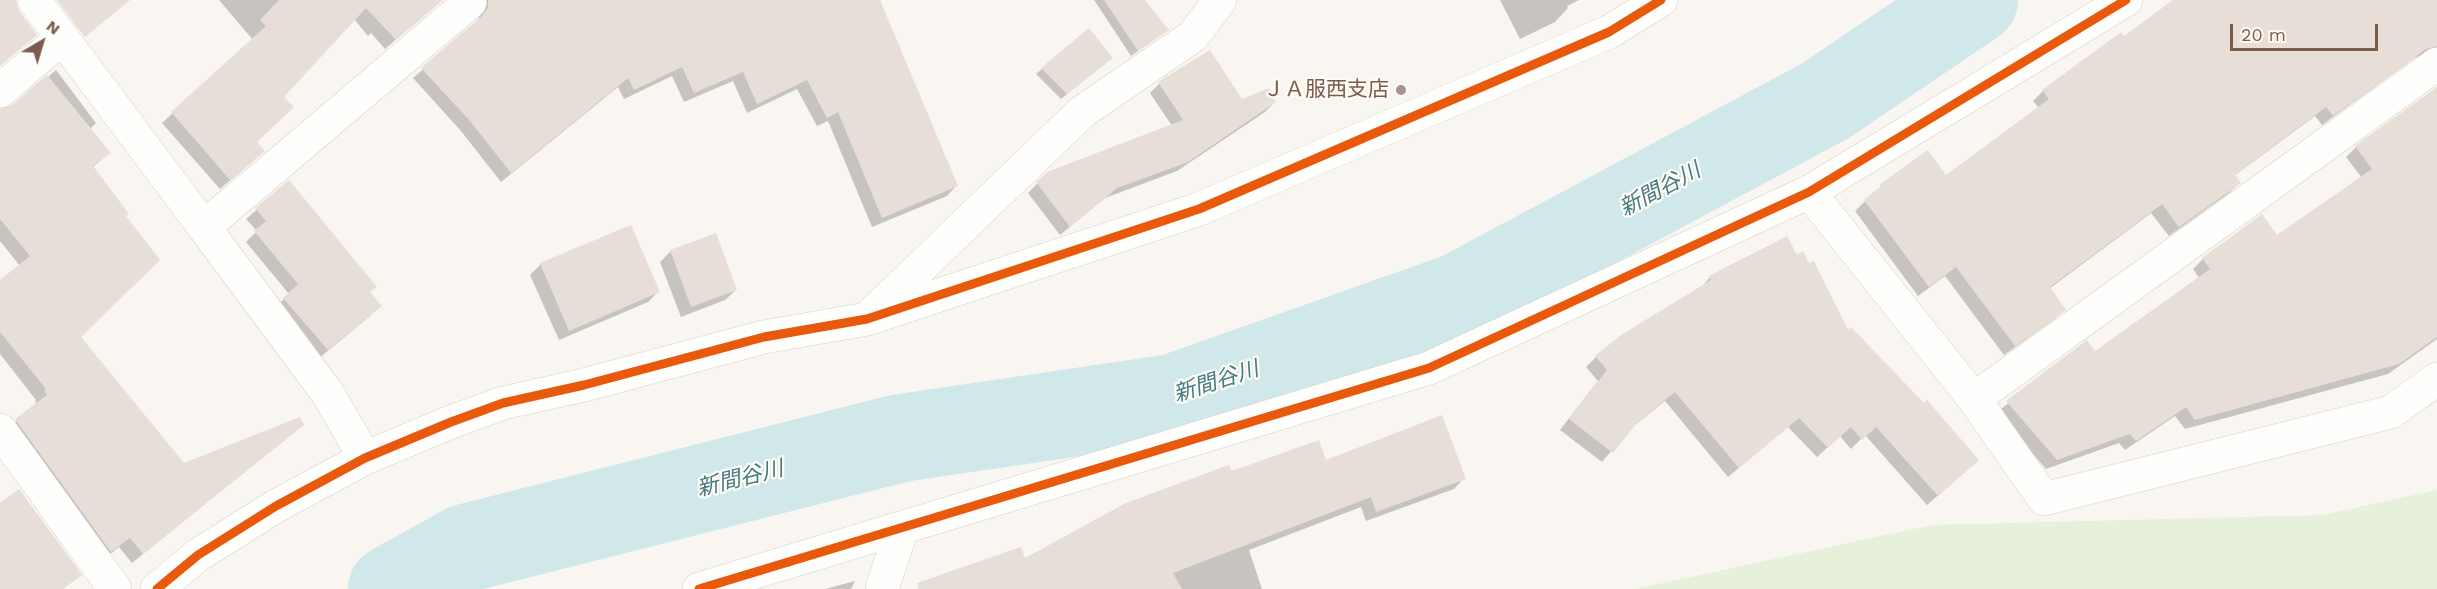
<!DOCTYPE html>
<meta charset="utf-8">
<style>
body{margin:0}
#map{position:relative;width:2437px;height:589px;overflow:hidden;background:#f9f5f0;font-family:"Work Sans",sans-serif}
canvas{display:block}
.north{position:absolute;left:12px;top:12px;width:60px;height:60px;-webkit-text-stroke:4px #fffaf3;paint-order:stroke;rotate:38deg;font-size:16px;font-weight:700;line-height:24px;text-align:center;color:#7a5c4d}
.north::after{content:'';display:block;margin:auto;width:21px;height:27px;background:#7a5c4d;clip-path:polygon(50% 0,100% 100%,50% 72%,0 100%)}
.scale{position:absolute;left:2230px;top:24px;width:148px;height:27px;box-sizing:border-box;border:3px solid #7a5c4d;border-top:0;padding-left:8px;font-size:18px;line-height:21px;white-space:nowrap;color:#7a5c4d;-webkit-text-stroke:4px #fffaf3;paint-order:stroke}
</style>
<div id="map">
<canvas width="2437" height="589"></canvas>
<div class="north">N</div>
<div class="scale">20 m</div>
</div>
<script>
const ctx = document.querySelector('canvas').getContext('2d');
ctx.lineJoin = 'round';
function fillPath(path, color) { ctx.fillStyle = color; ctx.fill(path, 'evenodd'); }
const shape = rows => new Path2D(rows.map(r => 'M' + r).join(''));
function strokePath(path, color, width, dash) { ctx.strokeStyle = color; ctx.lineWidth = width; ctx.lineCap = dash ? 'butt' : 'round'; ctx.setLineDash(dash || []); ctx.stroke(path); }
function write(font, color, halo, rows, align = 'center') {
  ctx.font = font + ' "Work Sans","Noto Sans JP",sans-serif'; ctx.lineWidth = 4.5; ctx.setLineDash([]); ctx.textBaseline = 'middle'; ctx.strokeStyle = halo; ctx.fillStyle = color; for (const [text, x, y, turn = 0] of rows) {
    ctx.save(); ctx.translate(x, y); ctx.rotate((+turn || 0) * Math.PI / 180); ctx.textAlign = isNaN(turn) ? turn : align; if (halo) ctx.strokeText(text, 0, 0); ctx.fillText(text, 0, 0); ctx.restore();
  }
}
fillPath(shape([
 [2437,490,2437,589,1635,589,1932,525,2323,515]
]), '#e7f0db');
fillPath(shape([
 [219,0,442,0,385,49,371,33,368,36,354,19,282,97,256,142,253,161,220,189,162,123,253,40],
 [482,0,878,0,956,186,947,196,872,227,828,121,817,126,797,89,747,113,733,81,684,102,672,76,624,99,618,87,501,182,461,131,413,78,475,24,479,18,477,5],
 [1094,0,1143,0,1167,30,1131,56],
 [1500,0,1579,0,1567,6,1568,8,1555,22,1520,39],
 [2175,0,2437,0,2437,58,2423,55,2414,58,2322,125,2315,116,2234,176,2239,183,2229,193,2169,236,2151,213,2049,289,2064,309,2054,319,2004,355,1945,276,1918,296,1855,211,1881,186,1946,177,2039,108,2033,101,2043,91,2124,38],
 [1107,61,1061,99,1036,74,1042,69],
 [56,70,96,123,90,129,109,153,92,168,79,337,184,465,302,425,132,563,119,547,101,561,6,430,37,404,35,402,36,400,0,354,0,282,20,266,0,241,0,111,13,107],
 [1159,84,1241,100,1275,102,1265,112,1177,171,1105,198,1060,235,1028,193,1048,173,1172,126,1150,93],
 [2437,89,2437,339,2388,374,2185,429,2175,416,2125,450,2119,443,2046,469,1997,412,2087,342,2094,353,2200,279,2193,269,2203,259,2277,238,2362,178,2346,157,2356,147],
 [289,182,370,316,318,359,274,309,289,294,246,242,257,231,246,219],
 [671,251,736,290,725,300,681,317,660,262],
 [1796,257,1847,332,1967,470,1927,505,1865,435,1851,449,1840,436,1817,457,1788,427,1728,477,1665,401,1630,429,1602,462,1560,430,1598,381,1586,367,1596,357,1700,289,1710,277],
 [541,264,658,292,648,302,559,340,530,275],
 [1325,462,1464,478,1454,489,1366,521,1361,507,1249,550,1262,589,947,589,1024,560,1231,473],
 [855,581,851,589,825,589]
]), '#0003');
strokePath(shape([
 [392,589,466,548,901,438,1173,398,1459,297,1825,101,1974,0]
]), '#d0e8ea', 88);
fillPath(shape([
 [0,0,16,0,19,11,37,35,0,66],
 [57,0,130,0,85,37],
 [279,0,443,0,396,40,366,8,284,97,294,107,257,142,265,151,230,180,171,112,266,26,260,20],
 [488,0,880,0,958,186,882,218,838,112,827,118,807,80,757,104,743,72,694,93,682,67,634,90,628,78,511,173,470,121,421,68,482,16,488,8],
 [1104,0,1145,0,1169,30,1138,51],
 [2173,0,2437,0,2437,46,2426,49,2333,116,2326,107,2235,175,2241,183,2179,227,2162,204,2050,287,2066,310,2015,346,1956,267,1929,287,1864,200,1881,186,1880,184,1928,150,1946,175,2049,99,2042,90,2121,32,2124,36],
 [1089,28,1113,58,1067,94,1041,68],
 [1210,50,1242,99,1269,88,1276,102,1188,162,1117,188,1070,227,1036,182,1047,172,1183,120,1158,82],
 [47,75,111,153,93,166,129,214,126,216,160,260,81,337,184,463,300,417,304,425,143,554,130,538,111,552,15,419,47,395,44,390,46,389,0,332,0,280,30,256,0,219,0,109,12,105],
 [2437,87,2437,337,2399,364,2195,420,2186,407,2136,441,2130,434,2057,460,2006,401,2087,340,2095,351,2210,269,2202,258,2262,214,2277,235,2372,169,2355,146],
 [289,180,377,287,370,292,382,306,328,350,283,298,298,284,254,231,266,221,255,208],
 [631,225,660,292,569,331,540,263],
 [716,233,737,290,691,307,670,250],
 [1787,236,1797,255,1803,251,1809,263,1814,261,1848,330,1851,327,1924,403,1927,400,1979,460,1938,496,1876,427,1862,440,1851,427,1828,448,1799,418,1739,468,1675,392,1636,424,1613,453,1569,419,1607,370,1595,356,1621,335,1711,280,1709,276],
 [1442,415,1466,479,1376,512,1371,497,1173,573,1182,589,918,589,917,583,1021,547,1025,558,1126,503,1229,465,1232,471,1319,440,1326,460],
 [19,489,82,575,63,589,0,589,0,503]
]), '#e6ded7');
const minor = shape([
 [34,0,204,227],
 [0,91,62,38],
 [1809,192,1974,399,2044,499,2391,412,2437,379],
 [872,314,1082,112,1193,36,1220,0],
 [1974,399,2437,64],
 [0,430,115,589],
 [365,458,328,394,204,227,470,2,468,0],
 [157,589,198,555,276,506,365,458,451,422,503,403,584,385,764,337,867,319,1199,209,1609,32,1661,0],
 [699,589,1429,368,1809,192,2126,0],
 [882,589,902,528]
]);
strokePath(minor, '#d7d1cb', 34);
strokePath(minor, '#fefefd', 33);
strokePath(shape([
 [157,589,198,555,276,506,365,458,451,422,503,403,584,385,764,337,867,319,1199,209,1609,32,1661,0],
 [699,589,1429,368,1809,192,2126,0]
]), '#e8590c', 9);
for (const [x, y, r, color] of [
 [1401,90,6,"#a69286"]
]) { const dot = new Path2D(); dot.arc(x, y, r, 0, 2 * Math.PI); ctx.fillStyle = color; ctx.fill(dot); strokePath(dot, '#fffaf3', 2); }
write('21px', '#7a5c4d', '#fffaf3', [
 ["ＪＡ服西支店",1389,90]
], 'right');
write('italic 22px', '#437c86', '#fffaf3', [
 ["新間谷川",1660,190,-28],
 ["新間谷川",1216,382,-18],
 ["新間谷川",740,479,-14]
]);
</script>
